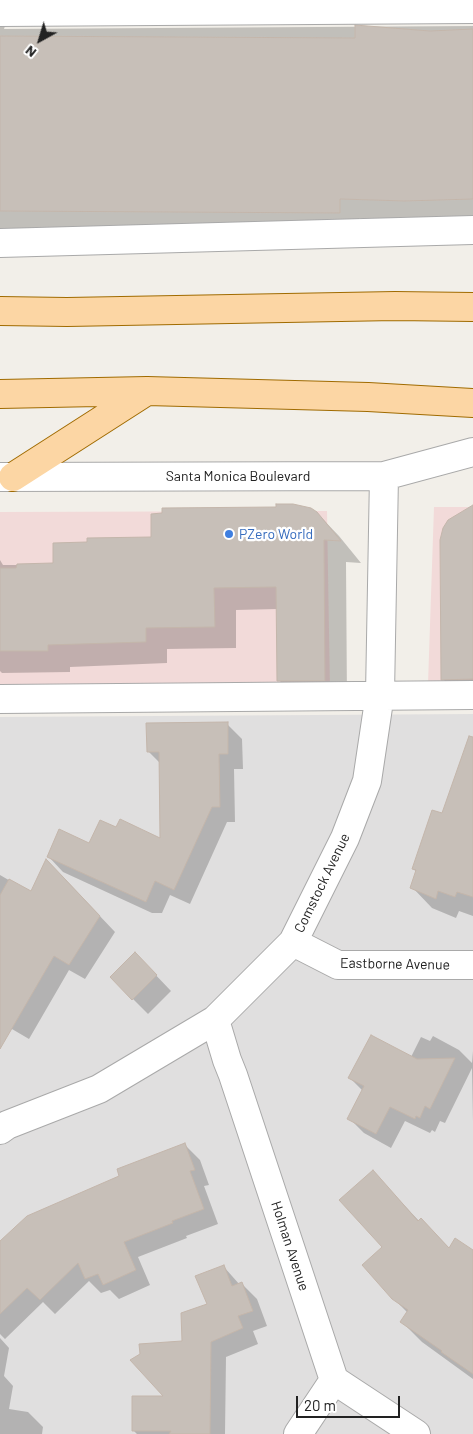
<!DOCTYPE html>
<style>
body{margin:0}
#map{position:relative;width:473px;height:1434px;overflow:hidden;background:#f2efe9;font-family:Barlow,sans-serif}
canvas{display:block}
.north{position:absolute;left:15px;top:15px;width:50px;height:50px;-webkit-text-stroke:4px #fff;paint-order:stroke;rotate:219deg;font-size:14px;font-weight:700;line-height:20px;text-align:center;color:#222}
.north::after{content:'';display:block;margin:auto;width:18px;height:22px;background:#222;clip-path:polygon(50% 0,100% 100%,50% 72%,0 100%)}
.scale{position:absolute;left:296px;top:1396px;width:104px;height:22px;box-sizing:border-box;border:2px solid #222;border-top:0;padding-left:6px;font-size:15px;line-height:18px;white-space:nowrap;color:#222;-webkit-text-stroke:4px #fff;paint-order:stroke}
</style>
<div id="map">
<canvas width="473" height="1434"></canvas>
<div class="north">N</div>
<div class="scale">20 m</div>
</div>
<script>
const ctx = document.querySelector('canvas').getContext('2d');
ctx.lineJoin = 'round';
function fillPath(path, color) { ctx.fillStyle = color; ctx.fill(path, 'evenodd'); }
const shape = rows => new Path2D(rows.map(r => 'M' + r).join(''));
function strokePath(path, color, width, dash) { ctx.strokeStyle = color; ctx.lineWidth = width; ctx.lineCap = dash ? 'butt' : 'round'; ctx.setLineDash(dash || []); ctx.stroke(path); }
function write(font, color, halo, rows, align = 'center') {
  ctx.font = font + ' Barlow,sans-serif'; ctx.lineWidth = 4.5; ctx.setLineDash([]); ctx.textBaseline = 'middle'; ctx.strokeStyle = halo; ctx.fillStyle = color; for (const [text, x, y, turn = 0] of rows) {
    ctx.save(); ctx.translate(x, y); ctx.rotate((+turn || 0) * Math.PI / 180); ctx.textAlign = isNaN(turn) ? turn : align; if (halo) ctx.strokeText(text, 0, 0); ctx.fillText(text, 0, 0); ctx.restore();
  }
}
fillPath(shape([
 [473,714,473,1434,0,1434,0,717]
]), '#e0dfdf');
fillPath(shape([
 [434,507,473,507,473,684,428,684],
 [327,511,330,689,0,692,0,512]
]), '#f2dad9');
fillPath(shape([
 [0,0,6,23,4,29,473,26,473,218,426,220,359,218,359,232,0,232],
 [317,513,339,536,361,563,346,562,347,702,301,703,279,680,278,609,236,610,236,648,167,649,167,663,70,667,70,672,2,673,0,671,0,560,3,565,55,565,152,538],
 [473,515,473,700,463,700,443,679],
 [227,724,242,739,243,769,234,769,235,822,227,822,190,904,170,895,162,913,152,913,63,872,48,856,90,844,116,828,162,840,161,764,148,751],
 [473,786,473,916,459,911,456,918,432,908,412,887,417,872,413,869],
 [0,875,31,893,61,875,115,932,85,979,69,970,29,1039,0,1022],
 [150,969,171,991,148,1014,111,977],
 [433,1036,459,1050,472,1063,473,1051,473,1122,472,1068,445,1123,440,1121,435,1132,432,1130,430,1133,405,1121,391,1148,364,1133,349,1118,363,1091,350,1078,411,1057,421,1037,430,1041],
 [185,1145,200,1160,209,1185,204,1186,218,1224,186,1236,187,1238,138,1257,150,1285,119,1299,110,1290,101,1293,89,1281,55,1314,43,1302,5,1339,0,1334,0,1243,121,1176],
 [373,1172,419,1221,421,1219,450,1249,473,1251,473,1379,422,1342,402,1322,408,1313,393,1298,384,1247],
 [224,1267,240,1285,242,1284,257,1299,267,1326,253,1331,258,1344,226,1357,225,1434,137,1434,134,1431,166,1397,183,1342,208,1304],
 [0,1338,9,1348,4,1376,13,1386,9,1409,28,1412,43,1427,42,1434,0,1434]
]), '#0003');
const building = shape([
 [355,25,430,31,473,29,473,199,405,201,340,199,340,213,0,211,0,36,355,38,355,25],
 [276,504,293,504,311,508,317,512,341,541,324,540,325,681,277,681,276,587,214,588,215,627,146,628,146,642,48,645,48,651,0,651,0,568,16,568,17,564,53,563,53,543,87,542,87,538,151,537,151,514,162,513,162,508,276,507,276,504],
 [473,505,473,679,441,680,440,540,443,528,448,520,473,505],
 [228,722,228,754,219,754,220,807,212,807,174,890,155,881,146,902,47,857,59,829,89,843,100,820,116,827,120,819,160,838,159,752,147,752,146,723,228,722],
 [469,736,473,737,473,897,457,892,455,897,438,891,436,899,410,888,416,870,412,869,432,810,442,813,469,736],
 [46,859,100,916,69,965,54,956,0,1049,0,895,9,879,31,891,46,859],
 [135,952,157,975,132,1000,110,977,135,952],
 [371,1035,417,1059,455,1058,430,1109,425,1106,420,1118,416,1116,415,1119,390,1107,376,1134,347,1119,364,1086,348,1078,371,1035],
 [185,1143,195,1170,190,1171,204,1209,172,1221,173,1223,124,1242,136,1270,103,1285,98,1274,85,1279,78,1263,40,1300,27,1288,0,1314,0,1241,27,1216,119,1176,117,1169,185,1143],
 [373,1170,418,1221,421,1218,449,1248,455,1238,473,1250,473,1374,441,1352,442,1351,400,1322,408,1310,392,1299,362,1265,382,1247,339,1200,373,1170],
 [224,1265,232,1286,242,1282,253,1311,238,1316,243,1328,211,1342,210,1434,169,1434,171,1431,132,1431,132,1396,163,1396,130,1360,140,1354,139,1344,182,1341,181,1313,207,1304,195,1276,224,1265]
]);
fillPath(building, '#c7bfb8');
strokePath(building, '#c4b6ab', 1);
const minor = shape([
 [0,12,473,9],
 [0,243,473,230],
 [1,477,384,476,473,452],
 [0,699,473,695],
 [293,942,338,965,473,965],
 [215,1020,227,1060,233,1075,334,1380,416,1434],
 [0,1130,7,1125,99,1089,215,1020,293,942,345,838,367,781,380,694,384,476],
 [298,1434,334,1380]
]);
const major = shape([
 [0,311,67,312,395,306,473,307],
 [0,394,147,391,368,397,473,403],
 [13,477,147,391]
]);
strokePath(minor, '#a9a9a9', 30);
strokePath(major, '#a06b00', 30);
strokePath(minor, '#fff', 28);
strokePath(major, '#fcd6a4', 28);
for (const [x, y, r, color] of [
 [229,534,5,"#3f7fe0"]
]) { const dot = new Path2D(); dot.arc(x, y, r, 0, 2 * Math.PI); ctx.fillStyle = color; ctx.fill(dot); strokePath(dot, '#fff', 2); }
write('14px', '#222', '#fff', [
 ["Santa Monica Boulevard",238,476],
 ["Comstock Avenue",322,883,-64],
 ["Eastborne Avenue",395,964,1],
 ["Holman Avenue",290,1246,72]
]);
write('14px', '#366cbe', '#fff', [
 ["PZero World",239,534]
], 'left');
</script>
